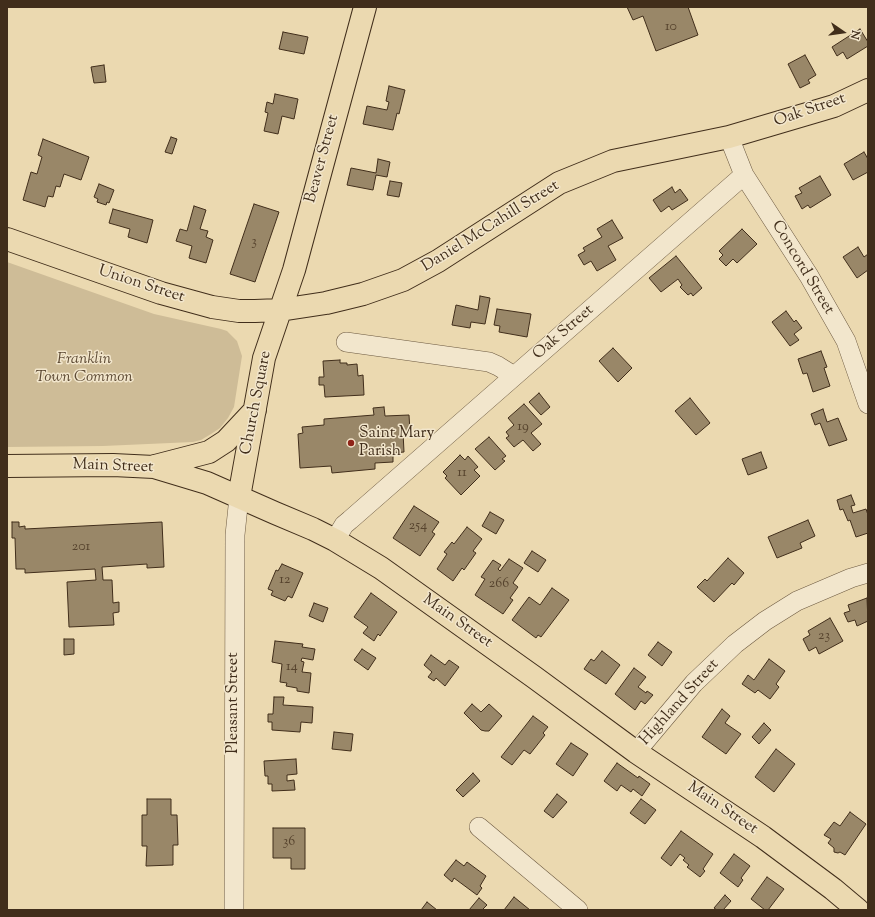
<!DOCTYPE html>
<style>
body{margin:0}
#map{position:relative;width:875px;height:917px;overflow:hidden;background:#ebd9b0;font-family:"Sorts Mill Goudy",serif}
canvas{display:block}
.frame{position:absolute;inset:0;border:8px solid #412e1b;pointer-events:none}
.north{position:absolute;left:823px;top:12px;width:40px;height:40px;-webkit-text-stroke:3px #f2e6cc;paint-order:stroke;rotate:103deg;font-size:11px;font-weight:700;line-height:16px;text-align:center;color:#412e1b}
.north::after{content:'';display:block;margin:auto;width:14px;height:18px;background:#412e1b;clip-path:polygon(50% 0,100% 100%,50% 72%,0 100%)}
</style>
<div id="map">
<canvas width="875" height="917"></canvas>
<div class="frame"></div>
<div class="north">N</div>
</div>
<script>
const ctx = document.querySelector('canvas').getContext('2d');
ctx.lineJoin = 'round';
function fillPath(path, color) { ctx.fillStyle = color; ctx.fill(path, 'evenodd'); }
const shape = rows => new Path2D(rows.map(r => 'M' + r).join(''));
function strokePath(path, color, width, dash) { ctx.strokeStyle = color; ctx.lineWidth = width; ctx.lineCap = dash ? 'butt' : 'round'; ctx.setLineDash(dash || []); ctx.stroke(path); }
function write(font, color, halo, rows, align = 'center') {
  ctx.font = font + ' "Sorts Mill Goudy",serif'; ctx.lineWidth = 3; ctx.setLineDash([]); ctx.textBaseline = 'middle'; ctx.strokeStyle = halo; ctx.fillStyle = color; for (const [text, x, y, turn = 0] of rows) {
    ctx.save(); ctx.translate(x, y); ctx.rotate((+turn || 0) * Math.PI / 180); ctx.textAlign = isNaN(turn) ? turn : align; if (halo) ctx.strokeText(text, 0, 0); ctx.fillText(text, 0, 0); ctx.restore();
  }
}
fillPath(shape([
 [7,262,154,314,221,329,227,331,237,341,242,356,234,407,228,418,220,428,211,434,201,440,193,442,103,446,7,447]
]), '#cebc97');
const building = shape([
 [627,7,688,7,698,35,656,51,643,16,633,20,627,7],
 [860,29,868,42,868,46,847,59,843,52,837,56,832,47,860,29],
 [283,32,308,37,304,54,279,49,283,32],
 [805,55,816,75,808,80,810,83,800,88,788,64,805,55],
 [104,65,106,82,94,83,91,67,104,65],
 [389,86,405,90,399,114,397,113,393,130,363,124,367,106,387,110,389,102,386,101,389,86],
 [275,94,298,99,294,119,282,116,278,134,264,131,268,113,265,112,267,102,273,104,275,94],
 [171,137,177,139,172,154,165,152,171,137],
 [43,139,89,157,81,180,64,174,60,187,56,186,53,197,48,196,45,207,23,200,31,172,37,174,42,157,38,155,43,139],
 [864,152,868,159,868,172,853,180,844,164,864,152],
 [378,159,390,162,387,177,376,175,373,190,347,185,351,168,376,173,378,159],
 [820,176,831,195,810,208,808,205,802,209,795,196,802,193,799,188,820,176],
 [390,181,402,183,399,197,387,195,390,181],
 [99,184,114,190,109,203,107,202,106,205,97,202,98,199,94,197,99,184],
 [672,187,675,193,680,189,688,200,672,210,669,206,661,212,653,200,672,187],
 [254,204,279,212,255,282,230,274,254,204],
 [194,206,206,210,200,229,208,231,206,237,213,240,206,263,189,258,192,246,176,241,180,229,187,231,194,206],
 [113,209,153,220,147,243,128,237,130,229,109,223,113,209],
 [612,220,623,238,608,246,616,260,597,271,591,261,584,265,578,255,585,251,583,248,602,237,597,229,612,220],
 [742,229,757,244,737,263,733,259,726,266,719,259,723,255,719,251,742,229],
 [858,247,864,257,868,254,868,270,857,278,843,257,858,247],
 [676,256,702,288,693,296,691,293,688,295,680,287,682,285,678,279,661,292,649,278,676,256],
 [480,296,490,298,485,324,471,322,470,328,452,325,456,305,478,310,480,296],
 [497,309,531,314,527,337,499,332,500,326,494,325,497,309],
 [786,311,794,322,796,320,802,328,794,334,799,340,790,346,772,322,786,311],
 [613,348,632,368,618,382,599,361,613,348],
 [821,351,827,367,824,368,830,386,813,392,807,373,803,374,798,359,821,351],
 [340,360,340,363,347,363,347,365,357,364,358,376,363,375,364,395,325,397,324,385,319,385,319,377,324,377,323,361,340,360],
 [539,393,550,407,541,415,529,402,539,393],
 [690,398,710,423,696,435,675,411,690,398],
 [524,404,542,424,531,433,541,444,533,451,523,440,514,447,506,438,509,436,506,432,514,425,508,418,524,404],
 [384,407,385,416,409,415,410,431,403,432,404,452,393,453,393,462,375,463,375,469,332,473,331,466,300,468,298,434,303,433,302,427,324,425,324,419,374,415,373,408,384,407],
 [823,409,827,422,838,418,847,440,829,446,820,423,815,425,811,414,823,409],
 [489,437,506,456,502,459,505,461,495,470,475,449,489,437],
 [761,452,767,468,748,475,742,459,761,452],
 [460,455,465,460,468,456,478,467,474,470,480,476,461,495,445,478,447,476,443,472,460,455],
 [851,495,855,505,851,506,853,513,866,509,868,515,868,533,856,537,850,520,848,521,843,509,840,510,837,500,851,495],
 [414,506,439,522,432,532,435,534,420,556,393,538,414,506],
 [490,512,504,520,496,534,482,526,490,512],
 [808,520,815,536,800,543,802,548,777,558,768,537,808,520],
 [12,522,19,522,19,527,25,526,25,529,162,522,164,567,147,568,147,564,102,567,103,580,112,580,113,603,119,602,119,612,113,613,114,625,69,627,67,582,96,580,95,569,25,573,25,569,16,569,15,538,12,538,12,522],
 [467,527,482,539,473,551,476,553,464,570,462,568,453,581,437,569,447,554,444,552,452,542,454,544,467,527],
 [532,551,546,560,538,572,524,563,532,551],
 [728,558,744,573,734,585,732,583,714,602,697,587,705,579,707,581,728,558],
 [509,559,523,568,513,583,518,587,510,598,513,600,503,614,475,595,485,579,481,577,493,560,501,565,498,569,500,571,509,559],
 [282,564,303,573,292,598,288,596,285,601,271,595,273,591,268,589,276,570,278,571,282,564],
 [552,588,569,600,541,637,538,635,536,638,512,620,529,597,540,605,552,588],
 [371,593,397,612,380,636,378,634,374,641,363,633,368,627,354,617,371,593],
 [867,598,868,621,857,626,855,620,848,622,844,613,850,611,848,605,867,598],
 [314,603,328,608,323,622,309,616,314,603],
 [830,618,843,641,819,654,816,647,809,651,803,639,810,635,808,631,830,618],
 [64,639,74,639,74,654,64,655,64,639],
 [275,641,303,644,302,647,315,649,313,660,302,658,301,661,304,662,302,672,311,673,309,693,297,691,297,688,286,686,287,683,280,682,282,664,272,662,275,641],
 [658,642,672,652,662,666,648,655,658,642],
 [362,649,376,658,368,670,354,660,362,649],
 [602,651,620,665,606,684,584,669,591,659,594,661,602,651],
 [431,655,445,665,449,660,459,667,445,686,436,678,434,681,428,677,432,672,424,665,431,655],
 [769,659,785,671,776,684,779,687,770,699,758,690,755,693,742,684,748,675,754,680,769,659],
 [634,668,646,677,638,687,646,693,647,691,653,695,645,704,641,701,635,710,615,694,634,668],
 [274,697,284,697,283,705,313,707,312,723,301,722,300,732,272,730,272,722,268,722,268,714,273,714,274,697],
 [472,704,481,712,489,704,502,716,489,731,485,731,481,730,464,713,472,704],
 [722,709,730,716,725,723,741,734,726,754,702,737,722,709],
 [533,716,548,727,543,733,545,735,530,754,524,750,512,765,501,757,533,716],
 [764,723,771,730,759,744,752,737,764,723],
 [334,732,353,734,351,751,332,749,334,732],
 [571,743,588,754,573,776,556,764,571,743],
 [776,749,795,764,774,792,755,777,776,749],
 [296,759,297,774,287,775,287,781,294,780,295,790,272,791,272,784,268,784,268,776,265,776,264,761,296,759],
 [617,763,638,778,639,776,650,784,642,796,633,789,631,792,621,785,617,791,604,781,617,763],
 [473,773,480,781,463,797,456,790,473,773],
 [557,794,567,802,553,818,544,811,557,794],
 [147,799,171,799,171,815,177,815,178,845,173,845,173,865,146,866,147,846,142,846,142,815,147,815,147,799],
 [641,799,656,810,645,824,630,813,641,799],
 [850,812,866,824,845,855,840,852,838,853,834,852,834,848,828,843,831,839,824,835,834,822,840,826,850,812],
 [273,828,305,828,305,869,291,869,291,858,273,858,273,828],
 [681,831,713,854,703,869,705,871,700,877,687,867,689,865,683,860,685,858,680,854,671,866,661,858,681,831],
 [734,854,750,866,741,878,743,880,738,887,720,873,734,854],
 [456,860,464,866,467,862,486,876,480,886,482,888,477,895,454,878,452,882,444,875,456,860],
 [767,877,784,889,768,910,765,910,751,899,767,877],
 [725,895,731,901,723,910,717,910,714,908,725,895],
 [514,897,530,910,504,910,514,897],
 [479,898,487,905,482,910,469,910,479,898],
 [427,902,437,910,421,910,427,902]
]);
fillPath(building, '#998768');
strokePath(building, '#412e1b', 1);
const minor = shape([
 [729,137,744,175,809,276,846,341,868,404],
 [346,342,489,362,498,366,514,376],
 [335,540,344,525,350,520,744,175],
 [636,752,694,683,735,644,765,621,797,601,851,578,868,573],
 [479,827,578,910],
 [234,910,235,535,239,497]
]);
const major = shape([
 [7,239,161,293,212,307,239,311,255,311,280,310,326,303,363,294,403,280,438,261,559,183,613,161,729,137,834,106,868,90],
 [7,466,113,465,154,467,207,483,275,513,313,529,335,540,381,568,534,677,636,752,763,837,833,889,858,910],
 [155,466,209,452,226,441,255,410],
 [239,497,264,358,294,270,365,7]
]);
strokePath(minor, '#6c5940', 20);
strokePath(major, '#412e1b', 24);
strokePath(minor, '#f2e6cc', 19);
strokePath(major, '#ebd9b0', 22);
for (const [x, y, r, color] of [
 [351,443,4,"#8f2418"]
]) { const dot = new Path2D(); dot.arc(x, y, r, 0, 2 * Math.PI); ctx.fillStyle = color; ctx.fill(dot); strokePath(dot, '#f2e6cc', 1.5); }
write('14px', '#57442e', null, [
 ["10",671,28],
 ["3",254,243],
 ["19",523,428],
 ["11",462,474],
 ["254",418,527],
 ["201",81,548],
 ["12",285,581],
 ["266",499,585],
 ["23",824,637],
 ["14",292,668],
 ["36",289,843]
]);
write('16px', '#412e1b', '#f2e6cc', [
 ["Oak Street",810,111,-19],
 ["Beaver Street",323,159,-75],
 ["Daniel McCahill Street",491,227,-32],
 ["Concord Street",802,268,59],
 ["Union Street",141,285,18],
 ["Oak Street",564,333,-41],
 ["Church Square",257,403,-79],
 ["Main Street",113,467,2],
 ["Main Street",457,622,35],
 ["Pleasant Street",234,703,-90],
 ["Highland Street",680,703,-48],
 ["Main Street",722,809,34]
]);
write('italic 16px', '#5d4a34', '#f2e6cc', [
 ["Franklin",84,360],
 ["Town Common",84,378]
]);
write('16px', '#412e1b', '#f2e6cc', [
 ["Saint Mary",359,434],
 ["Parish",359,452]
], 'left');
</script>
